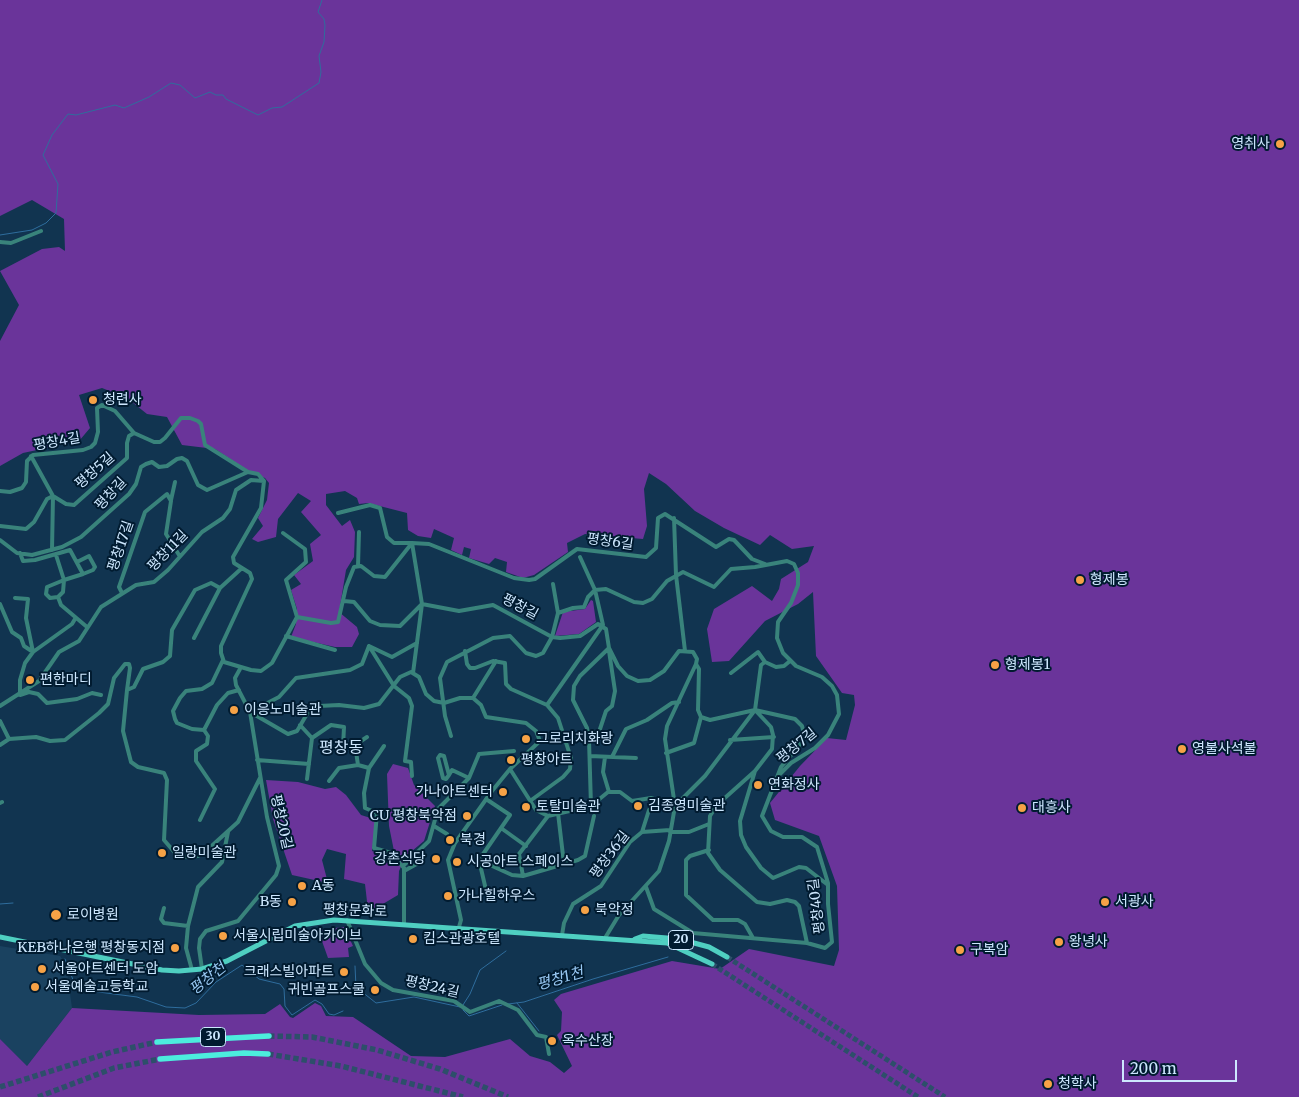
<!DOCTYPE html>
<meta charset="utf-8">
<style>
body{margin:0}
#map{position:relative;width:1299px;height:1097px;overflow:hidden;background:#113450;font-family:Merriweather,serif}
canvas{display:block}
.scale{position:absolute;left:1122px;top:1060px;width:115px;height:22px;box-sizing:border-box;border:2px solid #cde7fe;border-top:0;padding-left:6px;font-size:15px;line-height:18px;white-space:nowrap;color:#cde7fe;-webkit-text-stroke:4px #011b30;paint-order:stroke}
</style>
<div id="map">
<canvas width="1299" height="1097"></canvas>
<div class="scale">200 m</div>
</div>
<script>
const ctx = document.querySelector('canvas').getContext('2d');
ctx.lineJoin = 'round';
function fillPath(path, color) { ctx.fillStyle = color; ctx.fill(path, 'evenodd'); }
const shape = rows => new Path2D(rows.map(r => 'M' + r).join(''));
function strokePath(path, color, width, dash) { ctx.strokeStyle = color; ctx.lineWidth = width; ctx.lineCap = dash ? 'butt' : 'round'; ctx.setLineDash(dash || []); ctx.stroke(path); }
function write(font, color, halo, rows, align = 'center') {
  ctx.font = font + ' Merriweather,"Noto Sans KR",serif'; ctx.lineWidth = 4; ctx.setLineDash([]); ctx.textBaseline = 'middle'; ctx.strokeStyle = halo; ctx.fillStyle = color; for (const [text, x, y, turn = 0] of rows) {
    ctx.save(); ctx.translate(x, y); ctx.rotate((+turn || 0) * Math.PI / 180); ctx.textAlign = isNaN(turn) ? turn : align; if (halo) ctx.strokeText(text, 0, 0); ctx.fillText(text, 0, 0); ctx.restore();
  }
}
fillPath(shape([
 [0,946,60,956,66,965,72,1008,27,1066,0,1039]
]), '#1a4260');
fillPath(shape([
 [0,0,1299,0,1299,1097,0,1097,0,1039,27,1066,72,1008,199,1015,265,1014,280,1004,290,1017,293,1018,315,1003,321,1006,326,1016,353,1017,411,1056,445,1057,510,1039,530,1056,550,1062,564,1073,572,1066,557,1035,561,1031,562,1012,554,1000,561,994,672,961,720,969,749,949,834,966,839,950,837,886,819,836,775,820,770,803,800,766,827,738,846,740,855,705,854,695,842,693,816,656,813,592,798,604,765,621,729,661,712,662,707,629,714,609,752,586,772,601,779,589,781,579,808,562,814,546,792,549,770,535,760,545,724,528,695,511,666,484,649,473,644,489,647,526,643,539,585,534,567,543,568,552,534,575,523,578,506,572,507,562,495,558,489,564,469,558,471,549,464,547,462,555,451,550,454,538,434,529,431,538,418,536,408,530,407,513,368,503,359,504,357,498,345,491,326,494,326,505,342,526,350,520,355,532,354,557,346,570,339,612,357,627,359,634,352,647,335,647,291,637,296,624,297,609,291,590,301,584,294,575,313,561,310,544,321,535,301,512,311,501,298,493,278,519,276,537,258,542,252,539,263,526,258,518,267,500,269,483,265,478,250,472,215,449,182,445,167,417,147,414,127,398,102,388,79,395,90,428,79,441,23,453,0,466,0,341,19,305,0,271,42,249,59,247,65,251,64,219,32,200,0,216],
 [591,600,593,601,596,622,579,634,555,636,563,612,585,609],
 [393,764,408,768,414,785,435,806,424,841,406,856,399,871,398,895,371,911,368,910,365,884,344,879,346,854,327,849,322,860,328,883,292,875,273,819,266,780,298,782,325,789,336,787,346,795,361,815,377,820,372,851,382,855,384,862,393,864,394,851,389,826,387,774],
 [344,927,353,946,348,948,349,957,328,958,318,930]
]), '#6a349a');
strokePath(shape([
 [0,235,32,230,46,223,56,213,58,184,43,155,52,135,68,114,76,115,115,105,124,108,149,97,171,83,180,85,195,98,210,92,216,95,223,95,226,99,258,115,272,108,282,107,319,83,321,72,319,56,324,42,325,25,324,19,318,12,322,0],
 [0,904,13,903],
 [65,959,75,985,91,991,137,997,166,1007,185,1008,196,1003,216,982,242,965,259,979,280,984,284,989,285,1006,292,1015,315,1000,322,1004,329,1014,334,1015,343,1011],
 [355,966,356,987,376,1003,414,997,460,1007],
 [517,1003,539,1031],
 [508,1004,524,1002,593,979,668,957],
 [463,1005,470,994,480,970,506,951],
 [463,1010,469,1016,502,1005]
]), '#2f6d9d', 1);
strokePath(shape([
 [727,957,945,1097],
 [712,964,918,1097]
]), '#2d4f6a', 5, [5, 2.5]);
strokePath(shape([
 [269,1036,312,1037,377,1050,440,1069,508,1097],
 [268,1054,341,1066,463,1097],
 [0,1087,112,1052,157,1042],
 [38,1097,114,1068,160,1059]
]), '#2d4f6a', 5.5, [5.5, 3]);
strokePath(shape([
 [0,242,11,243,41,231],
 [31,456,53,496,52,550],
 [0,491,10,492,22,488,26,482,27,461,33,455,83,450,91,447,95,443,98,432,97,408,102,405,115,411,134,433,154,442,160,442,165,438,181,418,190,418,198,421,201,424,205,445,248,472],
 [171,500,175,482],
 [338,513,370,505,380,508,387,537,394,543,412,543,422,604,413,673],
 [674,518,676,575,685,651],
 [0,526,26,529,34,522,47,499,53,496,66,504,74,505,127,458,127,443,129,436,134,433],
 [283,533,305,549,306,562,286,580,297,617],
 [0,540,17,553,32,555,62,547,81,537,129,494,136,484,141,467,146,464,152,462,159,467,167,466,177,459,182,458,187,461,198,485,207,490,248,472,258,474,264,481,261,508,233,557,234,563,250,573,252,579,221,646,221,653,224,662,251,670,261,671,272,663,297,617,331,623,338,622,346,587,354,567,361,566,374,576,385,577,412,543,429,544,514,578,529,580,535,579,577,549,646,557,656,548,658,518,665,514,716,547,729,539,734,540,752,559,765,564],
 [20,553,23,561,35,560,70,550,83,574,93,570,95,567,89,556,77,562],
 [56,555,64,580,63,592,58,597,50,598,46,594,47,587,64,580,83,574],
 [358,566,359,532],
 [220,588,211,583,195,590,172,630,170,656,163,662,143,669,134,687,127,690,123,731,131,762,138,767,164,773,167,780,164,840,176,854,184,857,198,856,205,852,238,822,260,778],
 [122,593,119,587,145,512,167,494,171,501,166,534,179,555],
 [58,597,61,605,87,627],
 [15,598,28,599,26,618,33,652,25,663,20,680,20,695,29,692,38,694,47,703,77,699,92,693,101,695],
 [344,601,354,602,370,621,380,625,400,626,422,604,459,611,493,605,552,637,560,638,580,636,598,624,606,629,609,648,618,666,627,676,638,681,650,680,664,671,679,651,693,652,697,659,696,664,667,726,665,739,675,806,669,841,659,871,619,915,605,938],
 [0,604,12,632,21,638,24,646,33,652,72,624,75,619],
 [558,613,573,608,584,607,588,597,595,590,606,589,634,602,643,603,652,599,667,581,683,572,714,587,731,569,755,567,787,561,794,564,798,573,798,585,791,603,778,622,777,638,783,653,796,666,822,677,832,686,837,695,839,714,828,735,815,748,791,763,780,774],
 [286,636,335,650],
 [194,638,220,588,242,568],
 [369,646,394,686,409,698,412,706,405,761,411,762,412,776],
 [465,651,467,664,470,668,475,668,493,661,505,663,506,684,511,689,547,705,558,718,571,758,570,769,563,777,530,801],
 [223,660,212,683,202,689,186,691,180,698,173,711,175,719,177,723,192,729,204,730,217,705,228,693,239,690],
 [731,673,758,652,765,662,776,667,784,666,790,661],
 [473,698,496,661],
 [547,705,603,625,595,590,580,557],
 [0,706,39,681,59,652,79,641,101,607,136,585,154,582,168,570,202,532,223,518,230,509,236,490,251,480,264,481],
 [755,710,771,727,773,735,772,749,755,771,717,805,710,816,708,853,720,870,757,902,770,904,787,900,795,902,799,906,807,943],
 [755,710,761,665,765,662],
 [250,712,288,734,297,731,307,714,319,706,339,705,364,708,379,704,400,677,411,672,419,677,426,694,434,701,444,703,460,698,473,698,481,705,486,717,526,723,536,731,540,741,510,769,492,791,455,843,448,860,461,920,459,927],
 [250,712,279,697,296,678,350,670,362,664,369,646,392,657,417,643],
 [0,721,9,739],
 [300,725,312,738,307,779],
 [451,736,445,716,440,678,447,662,493,638,510,636,526,653,536,656,543,653,552,637,558,613,553,584],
 [312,738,331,725,344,727,343,747,355,745,358,765,369,768,364,793,365,808,377,813,374,848,391,853,404,868,404,924],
 [589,740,598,735,606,711,612,706,615,691,609,651],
 [730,740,774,737],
 [0,745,9,739,36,737,50,741,65,740,99,713,108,704,114,678,125,664,129,664,130,668,127,690],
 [355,745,367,737],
 [666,753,694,743,701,717],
 [590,756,636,758],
 [605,757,603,772,609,792],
 [612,757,626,729,647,720,672,703,679,702],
 [257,760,309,764],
 [369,768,384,746],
 [510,769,536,810,548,816,591,806,608,792,620,792,632,801,651,798,675,806,705,776,755,710],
 [755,771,740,821,741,835,746,847,761,868,773,878,799,867,806,868,828,885],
 [449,775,444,756,440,755,438,758,443,778,446,779,449,775,452,770,469,778],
 [329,781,339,768,358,765],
 [0,803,2,802],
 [591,806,589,740,587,728,573,700,574,686,580,676,609,648],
 [558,813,564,864],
 [200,820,215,789,196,761,196,751,207,744,208,736,204,730],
 [434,826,447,834],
 [501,828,526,846],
 [642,832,670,830],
 [670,832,689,832,709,824],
 [709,850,690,856,686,860,686,895,713,920,738,920,745,924,753,938],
 [479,860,512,875,523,876,578,860,585,856,594,816],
 [403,866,429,841,438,809,469,778,479,754,514,751],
 [404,871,422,861],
 [523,876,519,854,548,816],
 [646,887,654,909,693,933,807,943,825,948,832,942,828,904,828,883,817,847,802,837,783,837,771,831,762,816,781,767,803,741,804,734,802,726,795,719,755,710,710,720,701,717,698,710,699,669,696,664],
 [486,890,479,860,510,815,486,799],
 [164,908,161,919,164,923,188,926,198,887,222,862,228,832],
 [347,920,365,964,381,983,393,990,454,1001,470,1012,499,1001,518,1010,537,1035,546,1037,549,1054],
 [188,926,186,948,192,970],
 [562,935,564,923,573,904,601,886,630,842,642,832,649,810],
 [202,969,199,948,200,939,206,931,238,921,276,875,279,866,267,817,250,712,236,685,235,678,240,669]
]), '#39837b', 4);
strokePath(shape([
 [0,937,162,970,179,971,202,969,227,961,295,926,334,920,667,943,712,964],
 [635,939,643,936,679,939,709,947,727,957]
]), '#4fcfc1', 5);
strokePath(shape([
 [157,1042,269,1036],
 [160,1059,244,1053,268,1054]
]), '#4ceddd', 5.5);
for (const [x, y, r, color] of [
 [1280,144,5,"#f6a246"],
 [93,400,5,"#f6a246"],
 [1080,580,5,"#f6a246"],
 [995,665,5,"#f6a246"],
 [30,680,5,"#f6a246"],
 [234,710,5,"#f6a246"],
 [526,739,5,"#f6a246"],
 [1182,749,5,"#f6a246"],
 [511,760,5,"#f6a246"],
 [758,785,5,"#f6a246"],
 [503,792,5,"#f6a246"],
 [638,806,5,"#f6a246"],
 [526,807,5,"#f6a246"],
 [1022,808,5,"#f6a246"],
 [467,816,5,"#f6a246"],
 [450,840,5,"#f6a246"],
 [162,853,5,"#f6a246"],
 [436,859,5,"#f6a246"],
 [457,862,5,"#f6a246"],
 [302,886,5,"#f6a246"],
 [448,896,5,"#f6a246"],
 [292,902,5,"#f6a246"],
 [1105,902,5,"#f6a246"],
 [585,910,5,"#f6a246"],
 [56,915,6,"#f6a246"],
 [223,936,5,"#f6a246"],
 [413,939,5,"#f6a246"],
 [1059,942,5,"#f6a246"],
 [175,948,5,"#f6a246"],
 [960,950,5,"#f6a246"],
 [42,969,5,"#f6a246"],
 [344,972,5,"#f6a246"],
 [35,987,5,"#f6a246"],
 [375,990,5,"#f6a246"],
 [552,1041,5,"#f6a246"],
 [1048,1084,5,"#f6a246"]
]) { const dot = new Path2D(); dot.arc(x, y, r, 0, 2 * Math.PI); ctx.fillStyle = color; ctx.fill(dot); strokePath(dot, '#011b30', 2); }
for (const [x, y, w] of [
 [681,940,25],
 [213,1037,25]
]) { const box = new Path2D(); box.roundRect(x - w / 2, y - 9.5, w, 19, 4); ctx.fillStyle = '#011b30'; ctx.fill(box); strokePath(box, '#cde7fe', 1); }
write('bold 12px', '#cde7fe', null, [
 ["20",681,940],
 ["30",213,1037]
]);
write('14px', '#cde7fe', '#011b30', [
 ["영취사",1270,144,"right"],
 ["청련사",103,400],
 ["형제봉",1090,580],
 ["형제봉1",1005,665],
 ["편한마디",40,680],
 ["이응노미술관",244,710],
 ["그로리치화랑",536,739],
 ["영불사석불",1192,749],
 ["평창아트",521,760],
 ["연화정사",768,785],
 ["가나아트센터",493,792,"right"],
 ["김종영미술관",648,806],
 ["토탈미술관",536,807],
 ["대흥사",1032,808],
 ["CU 평창북악점",457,816,"right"],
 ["북경",460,840],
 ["일랑미술관",172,853],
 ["강촌식당",426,859,"right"],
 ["시공아트 스페이스",467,862],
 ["A동",312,886],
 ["가나힐하우스",458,896],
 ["B동",282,902,"right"],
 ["서광사",1115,902],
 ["북악정",595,910],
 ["로이병원",67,915],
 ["서울시립미술아카이브",233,936],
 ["킴스관광호텔",423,939],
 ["왕녕사",1069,942],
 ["KEB하나은행 평창동지점",165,948,"right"],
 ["구복암",970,950],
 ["서울아트센터 도암",52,969],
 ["크래스빌아파트",334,972,"right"],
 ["서울예술고등학교",45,987],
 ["귀빈골프스쿨",365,990,"right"],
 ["옥수산장",562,1041],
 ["청학사",1058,1084]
], 'left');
write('14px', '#cde7fe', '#011b30', [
 ["평창4길",57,442,-10],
 ["평창5길",95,471,-41],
 ["평창길",111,494,-47],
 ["평창6길",610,542,8],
 ["평창17길",121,546,-71],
 ["평창11길",168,551,-46],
 ["평창길",520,607,28],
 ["평창7길",797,746,-39],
 ["평창20길",281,822,77],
 ["평창36길",610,855,-53],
 ["평창40길",817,906,-97],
 ["평창문화로",355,911,2],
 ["평창24길",432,987,13]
]);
write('italic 15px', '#98c8f3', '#011b30', [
 ["평창천",208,979,-39],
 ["평창1천",560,979,-16]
]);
write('16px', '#cde7fe', '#011b30', [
 ["평창동",341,748]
]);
</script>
